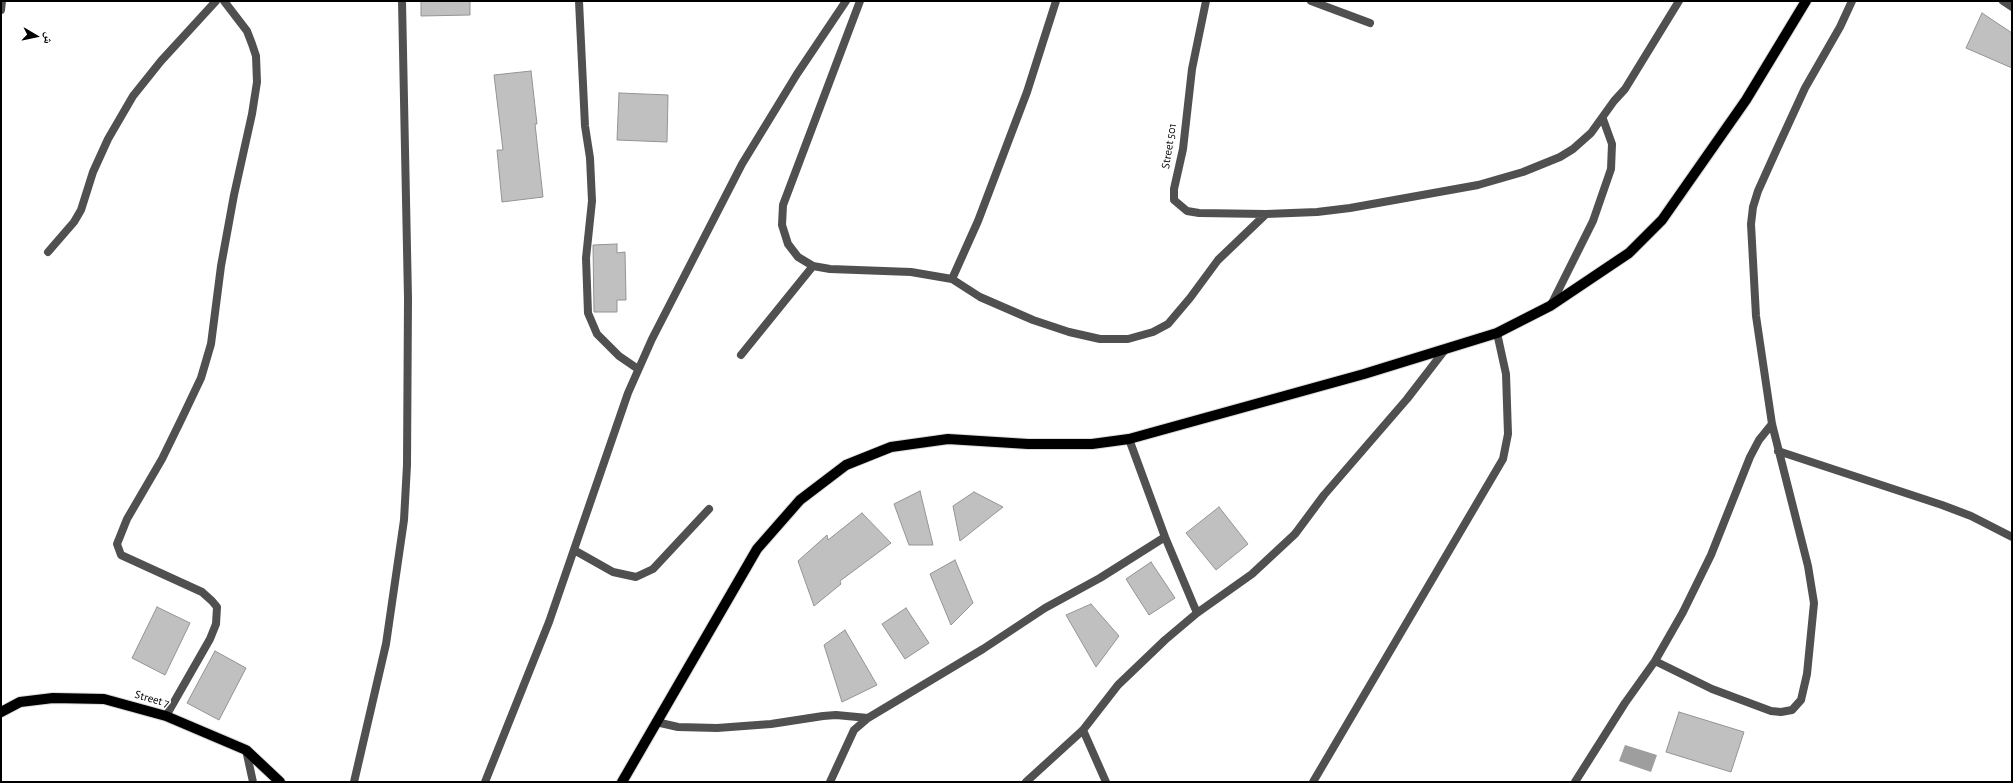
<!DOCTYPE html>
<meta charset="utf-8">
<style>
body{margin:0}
#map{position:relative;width:2013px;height:783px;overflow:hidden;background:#fff;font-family:"Alegreya Sans","Noto Naskh Arabic",sans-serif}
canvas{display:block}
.frame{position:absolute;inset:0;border:2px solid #000;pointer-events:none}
.north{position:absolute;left:16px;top:16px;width:40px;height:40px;-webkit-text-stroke:3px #fff;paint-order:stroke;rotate:99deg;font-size:11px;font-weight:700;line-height:16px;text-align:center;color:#000}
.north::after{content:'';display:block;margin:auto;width:14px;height:18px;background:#000;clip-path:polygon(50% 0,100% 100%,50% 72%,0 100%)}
</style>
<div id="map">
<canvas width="2013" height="783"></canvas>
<div class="frame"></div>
<div class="north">ش</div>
</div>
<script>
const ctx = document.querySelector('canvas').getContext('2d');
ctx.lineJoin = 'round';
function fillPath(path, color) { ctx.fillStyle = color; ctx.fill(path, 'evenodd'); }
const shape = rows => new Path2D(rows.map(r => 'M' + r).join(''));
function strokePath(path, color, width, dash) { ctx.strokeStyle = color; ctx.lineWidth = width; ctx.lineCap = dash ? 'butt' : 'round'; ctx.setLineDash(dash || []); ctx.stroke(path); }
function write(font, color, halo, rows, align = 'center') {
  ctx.font = font + ' "Alegreya Sans",sans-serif'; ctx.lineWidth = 3.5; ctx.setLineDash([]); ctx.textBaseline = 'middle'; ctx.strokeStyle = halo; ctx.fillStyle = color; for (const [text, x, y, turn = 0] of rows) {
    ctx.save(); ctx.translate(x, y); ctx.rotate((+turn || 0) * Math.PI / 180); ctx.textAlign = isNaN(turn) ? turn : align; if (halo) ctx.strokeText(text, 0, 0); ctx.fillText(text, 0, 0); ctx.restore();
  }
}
fillPath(shape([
 [1625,745,1657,755,1651,772,1619,761]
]), '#9e9e9e');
const building = shape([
 [421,1,470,1,470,15,421,16,421,1],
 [1982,13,2012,33,2012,68,1966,48,1982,13],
 [531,71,537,124,535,124,543,197,502,202,497,150,503,150,494,75,531,71],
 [619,93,668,95,667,142,617,140,619,93],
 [617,244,617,253,625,252,626,300,617,300,617,312,594,312,593,245,617,244],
 [920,491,933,545,909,545,894,504,920,491],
 [974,492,1003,507,960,541,953,506,974,492],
 [1219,507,1248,544,1216,570,1186,533,1219,507],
 [862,513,891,543,840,581,841,584,814,606,798,561,827,535,828,540,862,513],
 [955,560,973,603,951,625,930,574,955,560],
 [1151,562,1175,598,1149,615,1126,579,1151,562],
 [1091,604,1119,636,1096,667,1066,615,1091,604],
 [157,607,190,623,165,675,132,658,157,607],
 [906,608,929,643,905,659,882,624,906,608],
 [845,630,877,685,842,702,824,645,845,630],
 [215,651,246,668,219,720,187,703,215,651],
 [1679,712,1744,732,1731,772,1666,752,1679,712]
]);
fillPath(building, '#c0c0c0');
strokePath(building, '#949494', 1);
const primary = shape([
 [1,712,20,702,53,698,104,699,166,716,246,750,280,782],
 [622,782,757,549,800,500,846,465,891,447,948,439,1028,444,1092,444,1129,439,1364,374,1497,333,1550,306,1629,253,1662,220,1746,100,1806,1]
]);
strokePath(primary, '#dbdbdb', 12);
strokePath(shape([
 [579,1,585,126,590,158,592,201,586,258,588,313,597,334,619,356,638,369],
 [860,1,783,205,782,225,788,244,798,257,813,266,830,269,911,272,952,279],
 [1056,1,1027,92,978,221,952,279,980,297,1033,320,1069,332,1100,339,1128,339,1153,332,1168,324,1190,298,1218,260,1266,214,1317,212,1350,208,1478,185,1523,172,1560,157,1573,149,1591,133,1614,101,1625,89,1679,1],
 [1206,1,1192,69,1183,149,1174,189,1174,200,1187,211,1199,213,1266,214],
 [1311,1,1370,23],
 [2003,1,2012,7],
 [1,10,2,1],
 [48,252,74,222,81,210,93,172,108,139,133,96,161,61,216,1],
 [1551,305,1593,221,1611,169,1612,144,1603,119],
 [741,355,813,266],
 [1778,451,1942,505,1971,516,2012,537],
 [1165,537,1197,613],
 [574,550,613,572,636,577,653,569,709,509],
 [1655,661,1712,689,1771,711,1781,712,1792,710,1801,700,1807,674,1814,603,1808,566,1772,424,1756,316,1751,224,1753,207,1758,191,1776,151,1805,88,1840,27,1852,1],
 [166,716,210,639,216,624,217,607,212,601,202,592,121,555,117,544,127,519,162,459,182,418,201,378,211,344,221,266,234,195,252,114,257,82,256,56,252,44,247,31,224,1],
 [656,722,678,727,717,728,771,724,823,716,836,715,868,718],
 [1083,730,1106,782],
 [246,750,253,782],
 [354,782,386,644,404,520,407,465,408,298,402,1],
 [485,782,549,622,628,393,652,339,742,164,797,74,846,1],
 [830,782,854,730,868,718,983,649,1045,608,1100,578,1165,537,1129,439],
 [1026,782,1083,730,1118,685,1165,640,1197,613,1252,574,1295,534,1324,495,1407,399,1444,351],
 [1313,782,1503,459,1508,434,1506,374,1497,333],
 [1575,782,1625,703,1655,661,1683,612,1711,555,1750,457,1759,440,1772,424]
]), '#505050', 8);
strokePath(primary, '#000', 10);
write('12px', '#000', '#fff', [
 ["Street 501",1169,146,-81],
 ["Street 7",152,699,16]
]);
</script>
